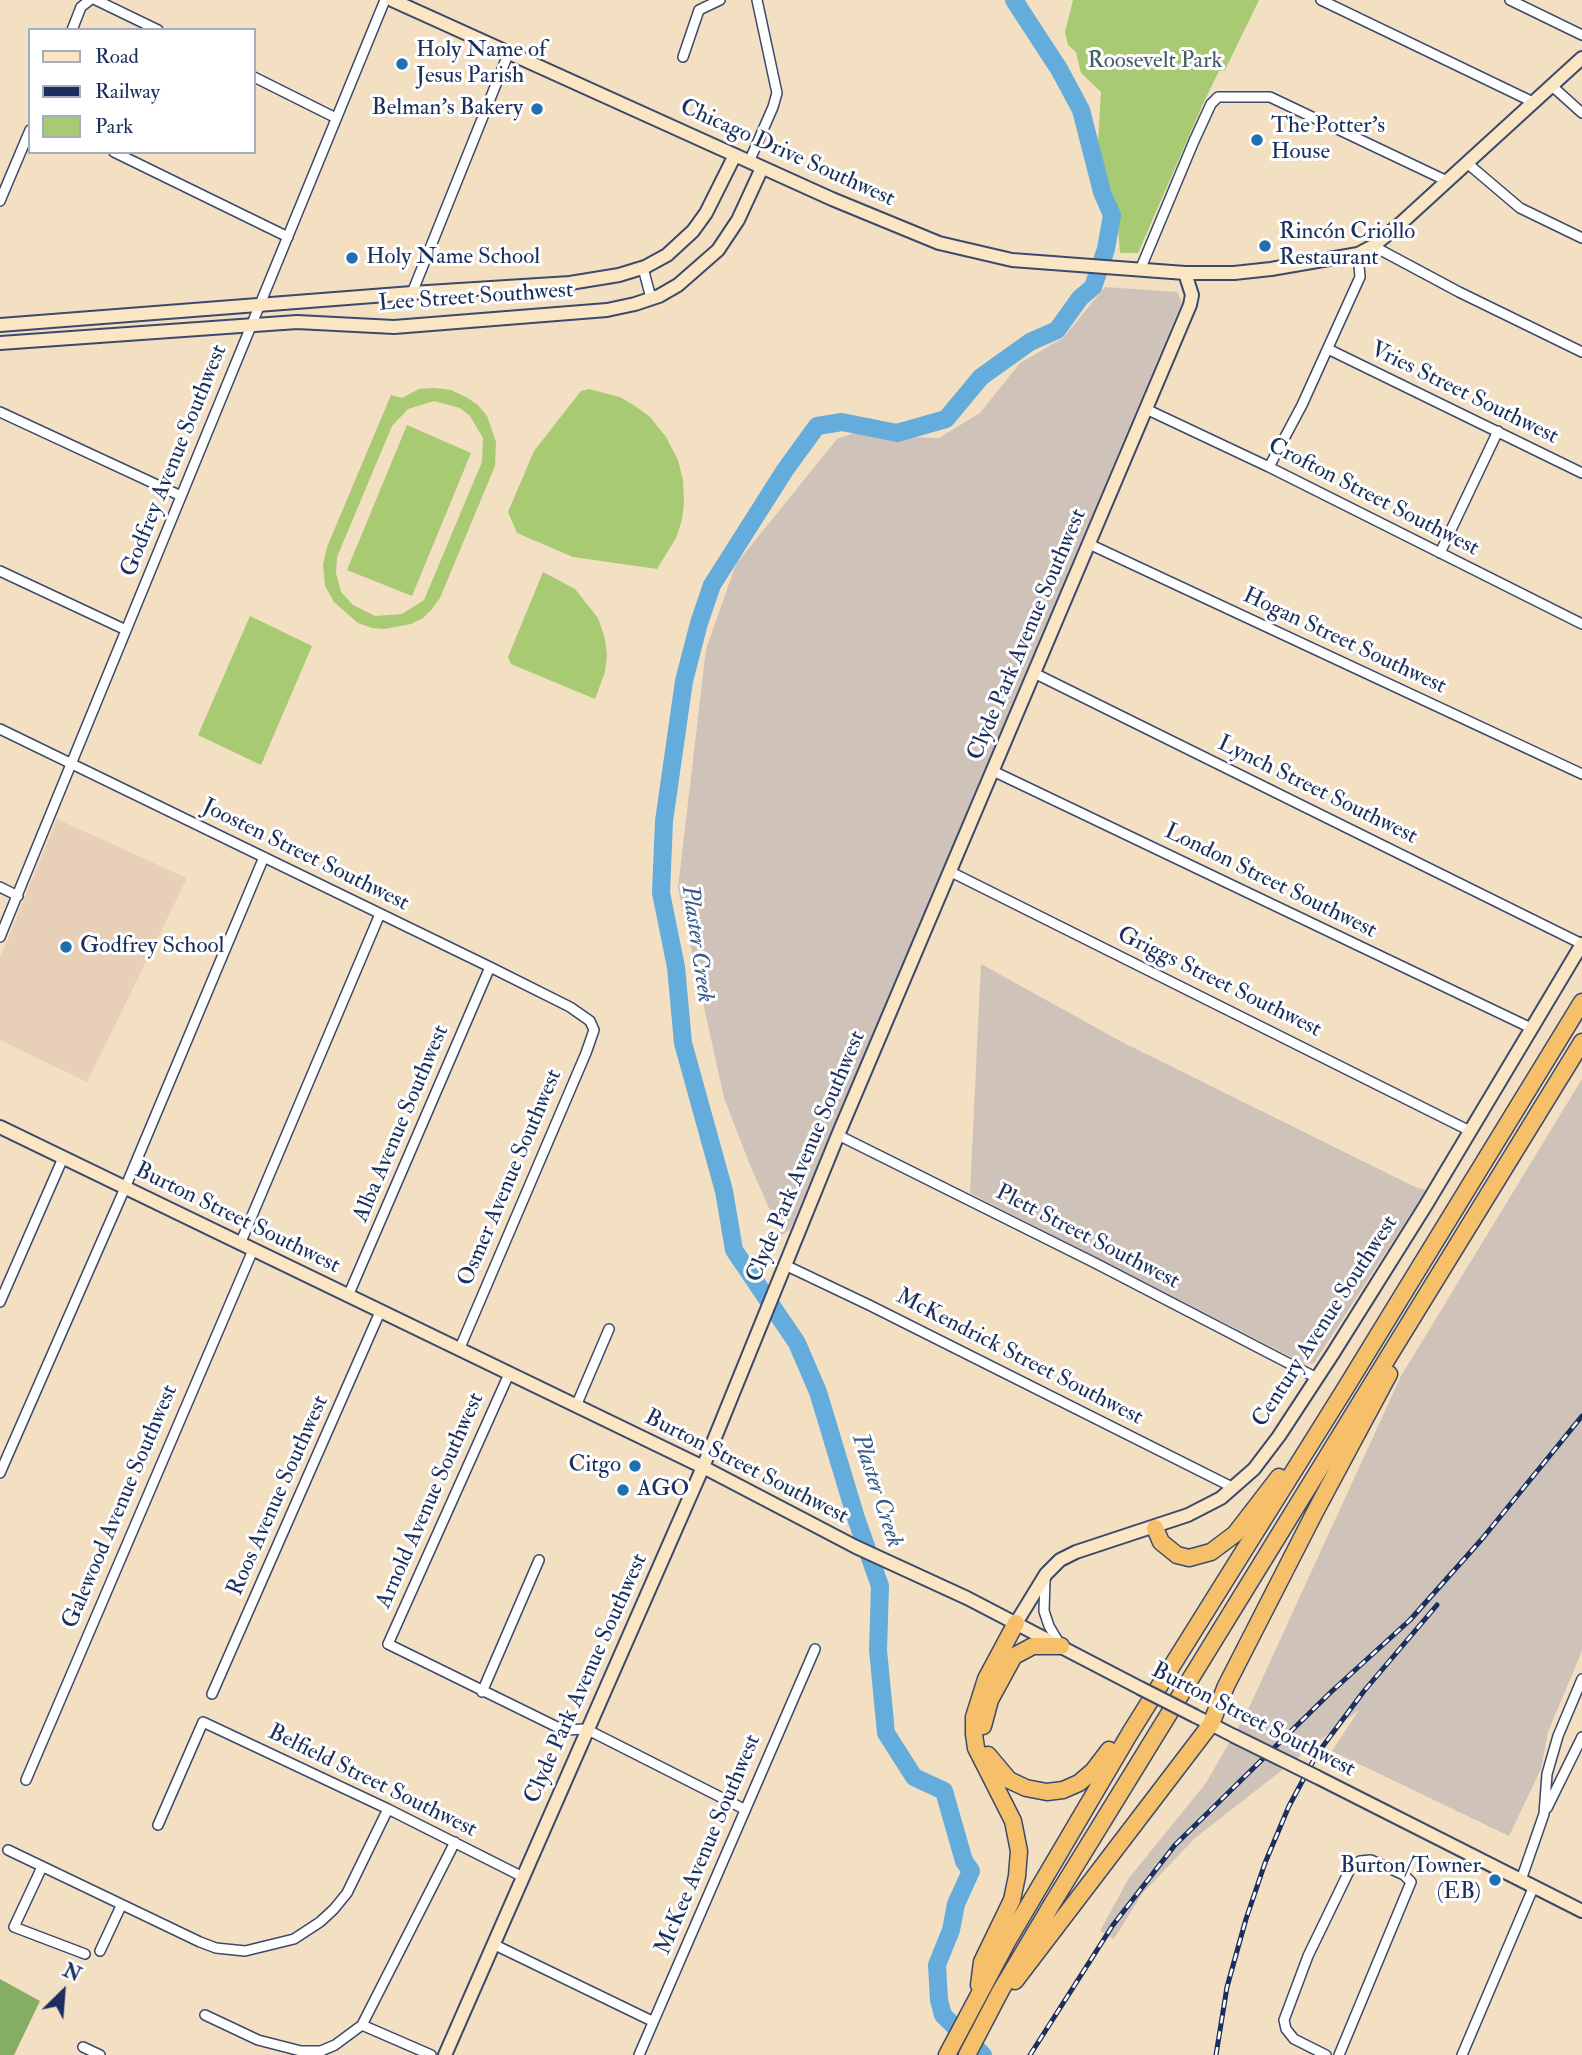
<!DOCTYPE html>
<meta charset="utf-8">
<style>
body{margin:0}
#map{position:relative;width:1582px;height:2055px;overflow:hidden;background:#f3dfc2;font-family:"IM FELL Double Pica",serif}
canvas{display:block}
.legend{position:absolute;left:28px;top:28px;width:228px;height:126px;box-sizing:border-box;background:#fff;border:2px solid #a4acbf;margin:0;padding:9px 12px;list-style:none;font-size:21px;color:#1b2f5e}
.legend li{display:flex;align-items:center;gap:14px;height:35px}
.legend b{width:35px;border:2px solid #a4acbf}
.north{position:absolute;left:28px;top:1957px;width:70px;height:70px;-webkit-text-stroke:5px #fff;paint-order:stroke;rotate:25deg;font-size:19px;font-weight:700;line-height:28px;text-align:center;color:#1b2f5e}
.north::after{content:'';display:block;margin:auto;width:24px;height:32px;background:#1b2f5e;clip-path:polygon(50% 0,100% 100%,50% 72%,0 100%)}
</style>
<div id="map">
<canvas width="1582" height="2055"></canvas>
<ul class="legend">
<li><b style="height:9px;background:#fbe6c4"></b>Road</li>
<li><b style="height:9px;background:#1b2f5e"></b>Railway</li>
<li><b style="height:19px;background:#a7ca73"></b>Park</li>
</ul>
<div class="north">N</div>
</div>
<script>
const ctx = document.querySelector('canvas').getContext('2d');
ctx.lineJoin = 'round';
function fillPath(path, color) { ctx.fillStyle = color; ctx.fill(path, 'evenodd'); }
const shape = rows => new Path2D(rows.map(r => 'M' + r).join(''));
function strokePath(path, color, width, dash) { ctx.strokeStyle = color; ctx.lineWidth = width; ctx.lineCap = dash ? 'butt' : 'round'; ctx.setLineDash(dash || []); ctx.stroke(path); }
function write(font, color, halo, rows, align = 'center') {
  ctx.font = font + ' "IM FELL Double Pica",serif'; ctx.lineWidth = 6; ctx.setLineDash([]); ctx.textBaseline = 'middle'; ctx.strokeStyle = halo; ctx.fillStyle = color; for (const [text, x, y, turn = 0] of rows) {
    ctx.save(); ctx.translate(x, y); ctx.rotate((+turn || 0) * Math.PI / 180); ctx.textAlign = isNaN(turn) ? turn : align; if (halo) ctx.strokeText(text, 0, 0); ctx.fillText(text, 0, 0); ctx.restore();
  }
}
fillPath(shape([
 [57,819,187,878,87,1082,0,1040,0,958]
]), '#e7cfb8');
fillPath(shape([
 [1105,287,1177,292,1182,302,790,1230,781,1235,750,1165,724,1098,678,888,706,649,736,564,837,439,854,433,872,436,939,438,980,413,1020,363,1063,338],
 [981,964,1120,1041,1415,1187,1426,1190,1314,1363,1305,1364,970,1193],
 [1582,1079,1582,1651,1548,1732,1541,1769,1509,1836,1332,1751,1359,1710,1195,1838,1142,1894,1114,1939,1100,1931,1129,1878,1206,1783,1247,1712,1401,1376]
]), '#cec2b9');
fillPath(shape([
 [1073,0,1259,0,1225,70,1219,71,1202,106,1138,253,1120,253,1116,201,1097,159,1101,92,1081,73,1076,52,1068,45,1065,32],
 [435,388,451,390,466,397,478,405,487,416,496,442,495,466,440,598,431,610,423,618,411,624,384,629,372,628,358,623,334,602,325,586,323,564,327,547,391,395,402,398,419,389],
 [434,401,460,408,470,416,483,438,482,462,424,600,402,614,375,616,353,605,341,592,336,573,337,557,392,426,408,409],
 [589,389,620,397,635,406,650,417,666,437,678,460,683,480,684,503,682,520,676,538,657,569,573,557,517,533,508,512,534,451,581,391],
 [407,425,471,453,412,596,347,570],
 [543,572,575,589,598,618,605,639,607,655,605,672,595,699,511,664,508,657],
 [250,616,312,646,261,765,198,735]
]), '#a7ca73');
fillPath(shape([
 [0,1979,40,2001,14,2055,0,2055]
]), '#85ae65');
strokePath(shape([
 [983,2055,943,2015,939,2000,937,1965,951,1930,956,1904,971,1871,964,1861,944,1791,914,1777,886,1733,878,1650,880,1586,856,1518,818,1392,797,1343,734,1250,724,1191,683,1043,676,967,661,893,664,821,684,681,699,623,712,585,785,470,817,426,842,422,897,433,946,419,981,377,1030,342,1057,330,1080,298,1093,287,1106,249,1112,215,1102,192,1081,110,1059,69,1014,0]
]), '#64acdb', 18);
const street = shape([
 [96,0,158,30],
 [1321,0,1533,102],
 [1510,0,1582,35],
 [72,30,81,7,90,0],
 [683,57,699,10,720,0],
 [254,77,336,118],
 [1552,86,1582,113],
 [114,152,288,237],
 [749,162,773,107,777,93,757,0],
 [1467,163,1520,208,1582,238],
 [0,201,30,130],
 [1373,246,1459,292,1582,352],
 [643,268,651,298],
 [1140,270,1194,141,1211,104,1218,97,1270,97,1447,181],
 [412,293,509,52],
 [1328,349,1582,473],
 [1146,409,1269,467,1582,624],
 [0,412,181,496],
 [1269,467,1302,405,1360,277,1358,254],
 [1089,544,1582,774],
 [1440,553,1498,431],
 [0,571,126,630],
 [1034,673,1582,944],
 [0,729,490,967,570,1007,590,1021,594,1030,586,1053,459,1350],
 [993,771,1531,1028],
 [951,872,1470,1131],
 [0,887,18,896],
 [0,937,385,0],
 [838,1135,1095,1263,1317,1378],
 [240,1244,380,914],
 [785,1265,869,1305,1234,1488],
 [348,1296,490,967],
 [0,1302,63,1158],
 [509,1374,388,1644,555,1726,565,1730,586,1729,744,1809],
 [576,1406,609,1329],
 [0,1473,125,1188,264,857],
 [1045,1579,1044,1611,1049,1626,1061,1646],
 [482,1692,539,1560],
 [212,1694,380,1312],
 [26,1780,253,1250],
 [1547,1808,1582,1737],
 [158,1825,203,1722,388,1809,523,1877],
 [8,1850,200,1942,216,1948,245,1951,294,1939,320,1922,334,1909,347,1893,388,1809],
 [42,1867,14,1927,85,1954],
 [1521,1880,1544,1814,1547,1774,1558,1736,1582,1679],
 [493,1944,652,2021],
 [100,1951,121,1906],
 [205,2015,258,2040,301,2051,321,2051,335,2045,362,2025,431,2055],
 [362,2025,455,1842],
 [83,2047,100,2055],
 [639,2055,815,1649],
 [1326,2055,1294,2039,1286,2029,1284,2020,1308,1956,1352,1865,1360,1861,1371,1860,1404,1875,1411,1882,1339,2055],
 [1462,2055,1534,1886]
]);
const secondary = shape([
 [392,0,832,199,939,243,1012,260,1185,273,1234,273,1271,269,1358,254,1373,246,1399,225,1582,58],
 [0,325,412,293,570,283,619,275,645,267,667,255,693,231,706,213,735,155],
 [0,343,297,322,394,327,607,310,635,304,659,296,678,285,718,250,738,220,762,168],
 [0,1127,703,1467,856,1547,967,1598,1140,1688],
 [1016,1623,1046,1574,1060,1560,1076,1552,1188,1515,1221,1498,1254,1469,1279,1436,1332,1355,1426,1205,1582,944],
 [1195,1716,1234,1736],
 [1317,1777,1582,1911],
 [445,2055,703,1467,838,1135,1190,305,1192,295,1185,273]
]);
const highway = shape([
 [1155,1528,1161,1542,1177,1555,1189,1558,1211,1552,1235,1534,1279,1477],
 [983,1726,990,1700,1014,1656,1033,1646,1061,1646],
 [988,1755,1009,1780,1026,1788,1047,1792,1063,1790,1079,1783,1093,1771,1109,1750],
 [1015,1981,1211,1724,1226,1686,1315,1512,1389,1374],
 [979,1985,982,1962,1012,1900,1017,1876,1019,1851,1013,1821,976,1748,974,1734,974,1717,986,1679,1016,1623],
 [947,2055,1007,1942,1130,1733,1345,1389,1582,1002],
 [967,2055,1001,1990,1052,1904,1582,1042]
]);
strokePath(street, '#3b496d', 12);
strokePath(secondary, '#3b496d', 16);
strokePath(highway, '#3b496d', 19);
strokePath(street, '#fff', 9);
strokePath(secondary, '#fbe6c4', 12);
strokePath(highway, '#f6c06b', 16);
const rail = shape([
 [1030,2055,1113,1925,1175,1845,1331,1692,1410,1620,1482,1539,1582,1416],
 [1216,2055,1227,1987,1246,1919,1265,1863,1289,1806,1317,1754,1364,1691,1437,1605]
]);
strokePath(rail, '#1b2f5e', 5);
strokePath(rail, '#fff', 2.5, [8]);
const secondaryBridge = shape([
 [1140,1688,1195,1716],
 [1234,1736,1317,1777]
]);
strokePath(secondaryBridge, '#3b496d', 16, []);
strokePath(secondaryBridge, '#fbe6c4', 12);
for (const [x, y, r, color] of [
 [402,64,7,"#1f6fb2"],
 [537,109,7,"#1f6fb2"],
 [1257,140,7,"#1f6fb2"],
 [1265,246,7,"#1f6fb2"],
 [352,258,7,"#1f6fb2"],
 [66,947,7,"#1f6fb2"],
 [635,1466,7,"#1f6fb2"],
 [623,1490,7,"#1f6fb2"],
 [1495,1880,7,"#1f6fb2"]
]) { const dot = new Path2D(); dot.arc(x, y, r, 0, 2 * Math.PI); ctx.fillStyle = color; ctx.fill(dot); strokePath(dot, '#fff', 2.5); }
write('23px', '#1b2f5e', '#fff', [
 ["Holy Name of",416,51],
 ["Jesus Parish",416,77],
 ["Belman's Bakery",523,109,"right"],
 ["The Potter's",1271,127],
 ["House",1271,153],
 ["Rincón Criollo",1279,233],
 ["Restaurant",1279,259],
 ["Holy Name School",366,258],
 ["Godfrey School",80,947],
 ["Citgo",621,1466,"right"],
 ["AGO",637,1490],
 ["Burton/Towner",1481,1867,"right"],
 ["(EB)",1481,1893,"right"]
], 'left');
write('23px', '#455e64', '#fff', [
 ["Roosevelt Park",1155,62]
]);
write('23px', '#1b2f5e', '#fff', [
 ["Chicago Drive Southwest",787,154,24],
 ["Lee Street Southwest",476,298,-4],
 ["Vries Street Southwest",1464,394,26],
 ["Godfrey Avenue Southwest",175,461,-68],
 ["Crofton Street Southwest",1373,498,27],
 ["Clyde Park Avenue Southwest",1028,635,-67],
 ["Hogan Street Southwest",1344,642,25],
 ["Lynch Street Southwest",1317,791,26],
 ["Joosten Street Southwest",305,856,26],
 ["London Street Southwest",1270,882,26],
 ["Griggs Street Southwest",1219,983,26],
 ["Alba Avenue Southwest",402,1124,-67],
 ["Clyde Park Avenue Southwest",807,1157,-67],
 ["Osmer Avenue Southwest",511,1178,-67],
 ["Burton Street Southwest",237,1219,26],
 ["Plett Street Southwest",1087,1238,27],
 ["Century Avenue Southwest",1326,1322,-57],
 ["McKendrick Street Southwest",1019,1358,27],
 ["Burton Street Southwest",746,1468,27],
 ["Roos Avenue Southwest",279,1496,-66],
 ["Arnold Avenue Southwest",431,1501,-66],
 ["Galewood Avenue Southwest",121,1507,-67],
 ["Clyde Park Avenue Southwest",587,1679,-66],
 ["Burton Street Southwest",1253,1721,27],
 ["Belfield Street Southwest",372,1782,26],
 ["McKee Avenue Southwest",709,1845,-67]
]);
write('italic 24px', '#355b8a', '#fff', [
 ["Plaster Creek",696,944,82],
 ["Plaster Creek",876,1491,72]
]);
</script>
